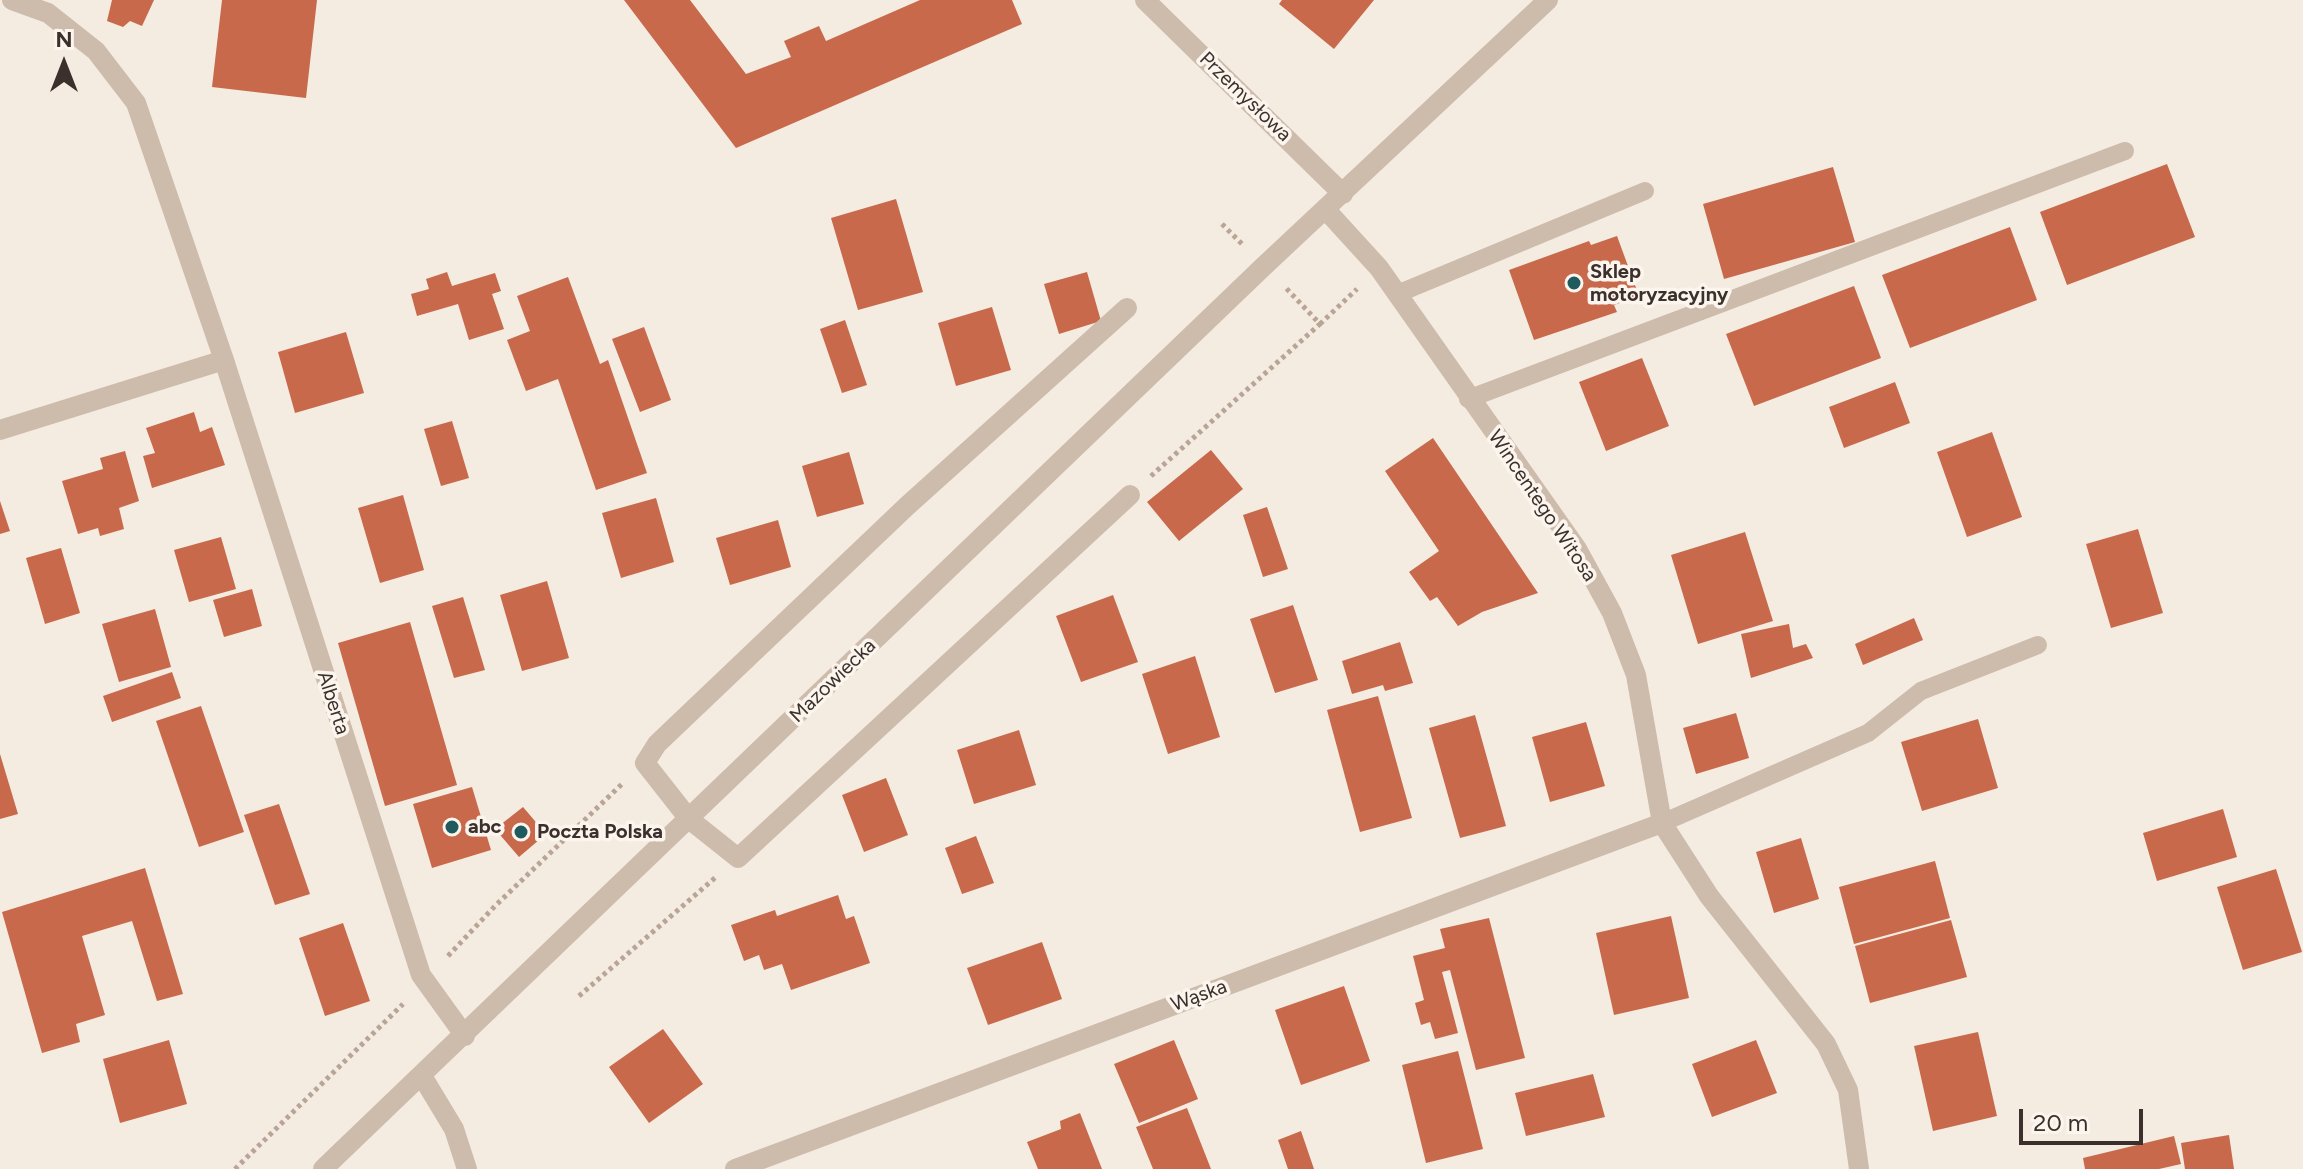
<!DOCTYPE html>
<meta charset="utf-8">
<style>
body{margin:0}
#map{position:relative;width:2303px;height:1169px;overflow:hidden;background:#f4ebe1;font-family:Figtree,sans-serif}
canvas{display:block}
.north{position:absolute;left:24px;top:24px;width:80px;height:80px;-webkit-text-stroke:6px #fbf5ee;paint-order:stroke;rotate:0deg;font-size:22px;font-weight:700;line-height:32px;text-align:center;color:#3b302b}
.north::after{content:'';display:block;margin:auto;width:28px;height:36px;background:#3b302b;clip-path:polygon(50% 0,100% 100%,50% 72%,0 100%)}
.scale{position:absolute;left:2019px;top:1109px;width:124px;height:36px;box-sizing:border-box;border:4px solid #3b302b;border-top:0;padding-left:10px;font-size:24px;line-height:28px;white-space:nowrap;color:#3b302b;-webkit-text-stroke:6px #fbf5ee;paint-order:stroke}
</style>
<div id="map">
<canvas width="2303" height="1169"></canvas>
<div class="north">N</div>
<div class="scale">20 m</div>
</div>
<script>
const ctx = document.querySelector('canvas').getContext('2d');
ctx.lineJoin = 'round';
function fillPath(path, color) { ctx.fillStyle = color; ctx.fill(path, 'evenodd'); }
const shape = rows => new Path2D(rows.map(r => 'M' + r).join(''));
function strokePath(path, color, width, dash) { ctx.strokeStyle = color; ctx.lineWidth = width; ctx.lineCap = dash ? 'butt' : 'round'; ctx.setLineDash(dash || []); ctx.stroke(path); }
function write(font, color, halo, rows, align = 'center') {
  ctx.font = font + ' Figtree,sans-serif'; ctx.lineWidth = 7; ctx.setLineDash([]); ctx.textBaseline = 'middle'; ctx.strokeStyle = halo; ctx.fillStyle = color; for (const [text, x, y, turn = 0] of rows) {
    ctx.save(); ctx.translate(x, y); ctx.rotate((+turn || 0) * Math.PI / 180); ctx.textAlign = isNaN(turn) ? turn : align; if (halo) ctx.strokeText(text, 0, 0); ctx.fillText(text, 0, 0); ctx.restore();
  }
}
fillPath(shape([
 [112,0,154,0,142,26,130,21,123,27,107,21],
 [222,0,317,0,306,98,212,87],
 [624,0,690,0,746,74,791,57,784,41,819,26,826,41,920,0,1012,0,1022,24,736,148],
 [1282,0,1374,0,1334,49,1279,4],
 [2167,164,2195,237,2067,285,2040,212],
 [1833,167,1855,242,1724,279,1703,204],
 [896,199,923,292,858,310,831,218],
 [2010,227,2037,300,1910,348,1882,275],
 [1617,236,1639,296,1614,305,1617,312,1534,340,1509,270,1589,241,1591,245],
 [447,272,452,286,495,273,501,291,492,294,504,329,469,340,458,304,417,316,411,294,429,289,426,279],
 [1087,272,1101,321,1059,334,1044,284],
 [568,277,600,364,608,360,647,473,596,490,558,379,526,391,507,340,530,331,517,296],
 [1854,286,1881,358,1754,406,1726,334],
 [992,307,1011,370,956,386,938,323],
 [845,320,867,385,842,393,820,329],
 [644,327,671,400,640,412,612,339],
 [346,332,364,393,295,413,278,352],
 [1642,358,1669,426,1606,451,1579,382],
 [1895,382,1910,423,1844,448,1829,407],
 [194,412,200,432,212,427,225,465,152,488,143,456,155,453,146,428],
 [452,421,469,478,441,486,424,429],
 [1992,432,2022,517,1967,537,1937,452],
 [1433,438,1538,593,1482,612,1458,626,1437,597,1430,601,1409,572,1439,551,1385,471],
 [1211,450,1243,489,1179,541,1147,502],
 [125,451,139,501,119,508,124,529,100,536,98,528,78,534,62,481,103,469,100,458],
 [849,452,864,504,817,517,802,466],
 [403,495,424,570,380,583,358,508],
 [656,498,674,562,621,578,602,513],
 [0,501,10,531,0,534],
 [1267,507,1288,569,1263,577,1243,515],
 [778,520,791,567,730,585,716,538],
 [2138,529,2163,613,2111,628,2086,544],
 [1745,532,1773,621,1698,644,1671,555],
 [221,537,236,589,189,602,174,550],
 [61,548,80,613,45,624,26,558],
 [547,581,569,658,522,671,500,595],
 [252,589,262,626,224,637,213,600],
 [1113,595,1138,662,1081,682,1056,616],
 [463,597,485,670,454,678,432,606],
 [1293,605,1318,680,1275,693,1250,619],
 [155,609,171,667,119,682,102,624],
 [1914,618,1923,640,1863,665,1855,644],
 [410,622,457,785,385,806,338,643],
 [1789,624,1793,648,1806,644,1813,658,1751,678,1741,634],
 [1400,642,1413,683,1385,691,1383,685,1352,694,1342,661],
 [1195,656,1220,737,1168,754,1142,674],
 [172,672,181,698,112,722,103,696],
 [1378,696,1412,818,1360,832,1327,710],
 [201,706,244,832,199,847,156,721],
 [1736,713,1749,758,1696,774,1683,728],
 [1475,715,1506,826,1460,838,1429,728],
 [1978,719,1998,788,1922,811,1901,742],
 [1586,722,1605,786,1550,802,1532,737],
 [1019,730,1036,785,974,804,957,750],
 [0,754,18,814,0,819],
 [886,778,908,835,864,852,842,795],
 [472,787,491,850,432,868,413,804],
 [279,804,310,894,275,905,244,815],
 [523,807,546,834,519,857,495,829],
 [2223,809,2237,857,2157,881,2143,833],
 [976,836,994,883,962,894,945,848],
 [1801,838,1819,899,1774,913,1756,852],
 [1935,861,1950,918,1854,944,1839,887],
 [145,868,183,994,157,1001,132,921,82,936,105,1015,76,1024,80,1042,42,1053,2,912],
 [2276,869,2302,952,2243,970,2217,887],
 [838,895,846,919,854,916,870,963,791,990,782,964,764,970,759,955,744,961,731,925,775,910,777,916],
 [1671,916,1689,998,1614,1015,1596,933],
 [1489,918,1525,1058,1476,1070,1450,970,1442,972,1458,1033,1435,1039,1430,1022,1421,1025,1415,1003,1424,1000,1413,956,1445,948,1440,929],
 [1951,920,1967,977,1870,1003,1855,946],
 [343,923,370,1001,325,1016,299,938],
 [1042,942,1062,999,988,1025,967,968],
 [1344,986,1370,1061,1301,1085,1275,1010],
 [663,1029,703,1084,649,1123,609,1067],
 [1978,1032,1997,1116,1933,1131,1914,1046],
 [169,1040,187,1104,120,1123,103,1059],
 [1174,1040,1198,1099,1139,1123,1114,1064],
 [1756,1040,1777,1093,1712,1117,1692,1064],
 [1458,1051,1483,1149,1426,1163,1402,1065],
 [1593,1074,1605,1117,1526,1136,1515,1093],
 [1187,1108,1211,1169,1153,1169,1136,1127],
 [1080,1113,1102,1169,1038,1169,1027,1142,1061,1129,1060,1121],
 [1301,1131,1314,1169,1288,1169,1278,1140],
 [2229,1135,2234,1169,2185,1169,2181,1143],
 [2174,1136,2181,1164,2159,1169,2085,1169,2083,1158]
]), '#c8694b');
strokePath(shape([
 [1222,224,1244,246],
 [1320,324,1357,289],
 [1151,476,1320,324,1285,287],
 [448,956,495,906,623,783],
 [579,996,716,877],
 [235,1169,403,1004]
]), '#b9a596', 5, [4, 4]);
strokePath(shape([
 [1397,294,1645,191],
 [1468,399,2125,151],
 [1662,823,1868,733,1921,691,2038,645]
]), '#cdbbac', 18);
strokePath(shape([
 [12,0,48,13,96,51,136,103,224,360,421,975,465,1036],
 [1145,0,1343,194],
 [1327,211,1379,268,1577,549,1612,613,1636,675,1662,823,1709,896,1826,1044,1848,1090,1859,1169],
 [1127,308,907,506,657,744,645,763,689,819,738,858,1130,495],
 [0,430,224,360],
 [422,1076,454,1129,467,1169],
 [323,1169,1264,266,1548,0],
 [735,1169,1662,823]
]), '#cdbbac', 20);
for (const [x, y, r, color] of [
 [1574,283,8,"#1f5a5e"],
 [452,827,8,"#1f5a5e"],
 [521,832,8,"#1f5a5e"]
]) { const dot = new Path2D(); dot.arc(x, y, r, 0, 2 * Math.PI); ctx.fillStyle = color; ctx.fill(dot); strokePath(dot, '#fbf5ee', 3); }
write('20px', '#3b302b', '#fbf5ee', [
 ["Przemysłowa",1245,97,44],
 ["Wincentego Witosa",1542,506,56],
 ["Mazowiecka",833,681,-44],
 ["Alberta",333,703,72],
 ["Wąska",1199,996,-20]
]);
write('bold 20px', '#3b302b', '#fbf5ee', [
 ["Sklep",1590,272],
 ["motoryzacyjny",1590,295],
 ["abc",468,827],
 ["Poczta Polska",537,832]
], 'left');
</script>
